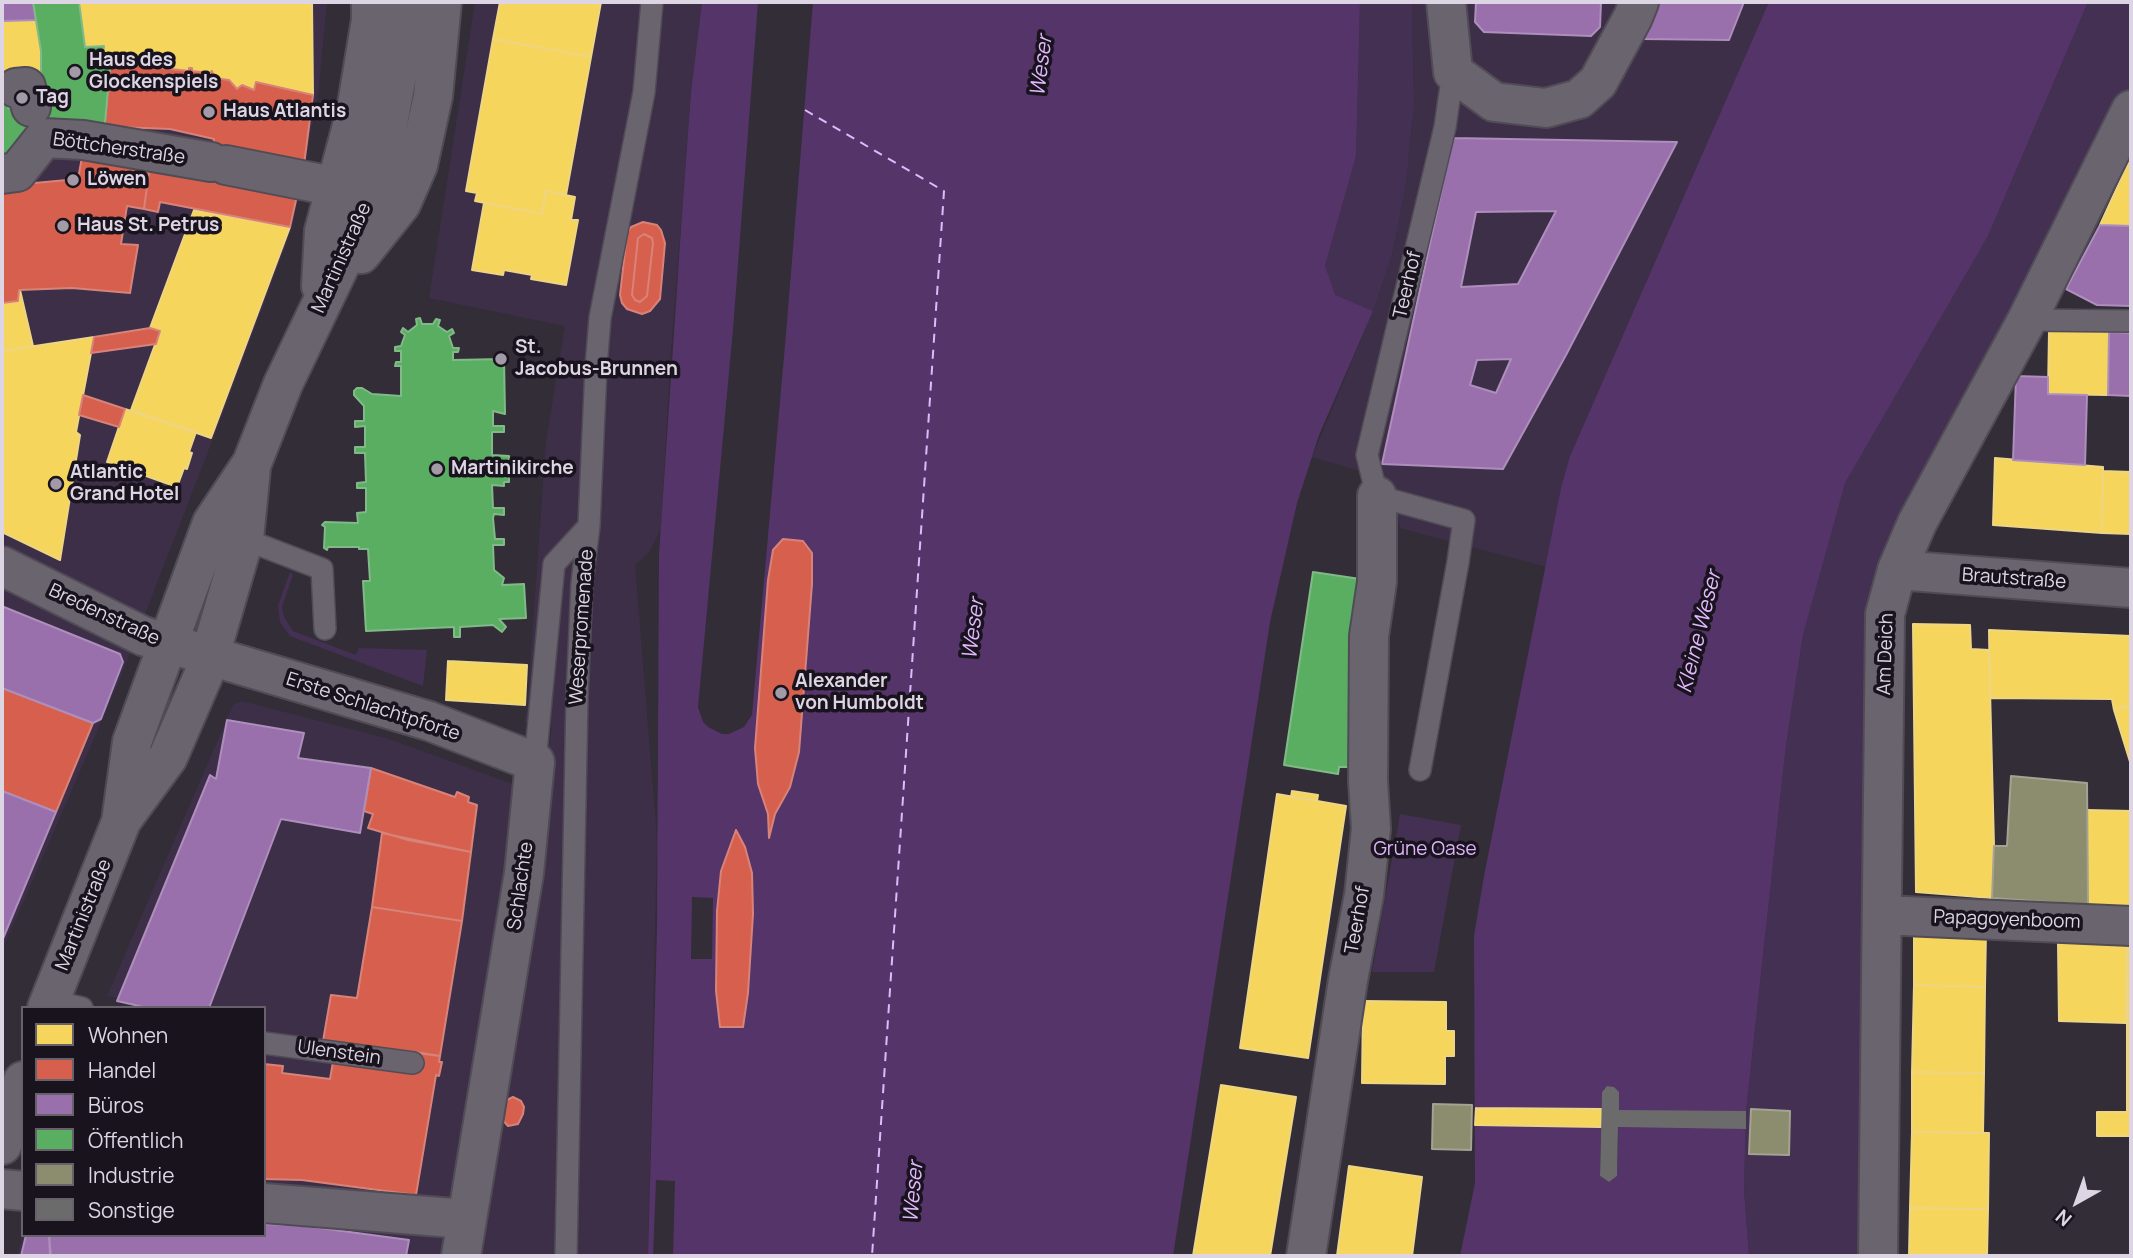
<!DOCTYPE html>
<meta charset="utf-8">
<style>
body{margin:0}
#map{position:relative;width:2133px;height:1258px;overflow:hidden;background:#332d38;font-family:Manrope,sans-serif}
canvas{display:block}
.frame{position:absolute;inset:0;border:4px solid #ddd5e3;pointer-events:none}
.legend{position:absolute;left:21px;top:1006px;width:245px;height:231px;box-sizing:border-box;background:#19131d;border:2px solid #67616c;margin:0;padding:9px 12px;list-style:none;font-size:21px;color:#ddd5e3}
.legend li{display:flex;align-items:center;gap:14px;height:35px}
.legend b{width:35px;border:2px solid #67616c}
.north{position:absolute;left:2042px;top:1167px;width:70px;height:70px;-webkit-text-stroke:5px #19131d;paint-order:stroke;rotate:220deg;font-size:19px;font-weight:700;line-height:28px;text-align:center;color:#ddd5e3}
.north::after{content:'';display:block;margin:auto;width:24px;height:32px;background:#ddd5e3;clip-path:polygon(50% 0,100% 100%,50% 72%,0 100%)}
</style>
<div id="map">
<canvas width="2133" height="1258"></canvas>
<div class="frame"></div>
<ul class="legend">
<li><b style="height:19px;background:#f6d55c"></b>Wohnen</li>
<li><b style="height:19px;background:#d6604d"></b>Handel</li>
<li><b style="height:19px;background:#9970ab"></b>Büros</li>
<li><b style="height:19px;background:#5aae61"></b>Öffentlich</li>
<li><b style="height:19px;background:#8c8c6e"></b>Industrie</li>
<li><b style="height:19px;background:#6c6b6b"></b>Sonstige</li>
</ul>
<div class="north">N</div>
</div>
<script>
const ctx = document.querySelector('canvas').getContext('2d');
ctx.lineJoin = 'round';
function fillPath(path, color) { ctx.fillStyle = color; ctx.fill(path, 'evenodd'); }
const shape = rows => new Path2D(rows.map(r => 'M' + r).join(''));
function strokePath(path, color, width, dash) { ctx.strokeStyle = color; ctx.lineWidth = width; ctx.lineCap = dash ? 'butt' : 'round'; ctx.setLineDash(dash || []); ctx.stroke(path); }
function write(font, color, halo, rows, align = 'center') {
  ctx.font = font + ' Manrope,sans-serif'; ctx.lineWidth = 7; ctx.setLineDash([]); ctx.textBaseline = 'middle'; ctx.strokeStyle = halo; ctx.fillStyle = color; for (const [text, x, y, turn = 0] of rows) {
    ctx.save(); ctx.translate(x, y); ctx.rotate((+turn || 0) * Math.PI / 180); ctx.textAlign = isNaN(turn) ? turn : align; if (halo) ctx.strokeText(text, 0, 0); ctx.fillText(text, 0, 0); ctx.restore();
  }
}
fillPath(shape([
 [2,2,327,2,318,95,292,229,223,413,119,681,2,951],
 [475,2,702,2,691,92,670,365,661,528,650,551,635,565,657,838,648,1256,17,1256,23,1235,264,1235,264,1008,169,1008,107,996,233,705,242,701,389,739,540,794,538,921,542,795,552,726,524,722,527,710,546,442,565,326,429,298],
 [1412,2,1769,2,1570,456,1561,488,1547,567,1400,528,1391,480,1312,457,1373,311,1392,256,1406,184,1414,105]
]), '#3d2f48');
fillPath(shape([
 [1360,2,1412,2,1414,105,1406,184,1392,256,1373,311,1334,296,1325,266,1356,156],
 [2088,2,2131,2,2131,86,2017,315,1900,533,1859,1256,1749,1256,1744,1191,1746,1111,1786,745,1803,635,1840,498,1845,483,1988,236],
 [290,572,293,574,282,607,284,617,293,631,356,655,359,648,427,650,423,686,290,636,280,622,278,605],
 [1400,814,1461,825,1434,972,1372,972]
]), '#443052');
fillPath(shape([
 [702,2,1360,2,1356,156,1325,266,1335,295,1373,311,1319,435,1297,503,1270,622,1173,1256,648,1256,657,929,659,555,682,214,691,92],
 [1769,2,2088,2,1988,236,1845,483,1803,635,1786,745,1746,1111,1744,1191,1749,1256,1460,1256,1475,1183,1474,936,1484,876,1561,488,1570,456],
 [1610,1086,1619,1092,1617,1176,1609,1182,1600,1176,1602,1092,1604,1089]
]), '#55346a');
fillPath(shape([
 [758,2,813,2,786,334,752,715,744,727,729,734,722,734,708,727,703,722,698,707,733,329],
 [692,897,713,898,712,959,691,959],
 [656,1180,675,1181,673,1256,653,1256]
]), '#332d38');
const homes = shape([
 [79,2,312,2,313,95,256,82,254,90,242,85,237,89,229,80,214,78,212,71,210,73,192,71,192,68,189,68,189,71,110,62,111,56,103,56,104,46,85,47,79,2],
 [500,2,601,2,591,57,493,39,500,2],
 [37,20,41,51,40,81,2,88,2,21,37,20],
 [493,39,591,57,566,195,546,191,542,214,475,201,477,193,466,191,493,39],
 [2131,155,2131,226,2100,225,2131,157,2131,155],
 [546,191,575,197,571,220,578,220,566,285,531,279,532,275,504,270,503,275,472,270,484,203,542,214,546,191],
 [194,210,290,227,211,438,131,410,160,331,150,328,194,210],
 [19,290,20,290,33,346,2,351,2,303,18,301,19,290],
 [2049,331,2109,332,2108,395,2048,394,2049,331],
 [94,337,76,432,80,435,60,560,2,532,2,351,94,337],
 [125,409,196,432,189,452,192,453,187,469,184,468,177,487,107,462,125,409],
 [1995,458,2103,467,2102,533,1993,525,1995,458],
 [2103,471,2131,472,2131,534,2102,533,2103,471],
 [1913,624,1970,625,1971,649,1989,650,1994,846,1992,898,1916,892,1913,624],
 [1989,630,2131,636,2131,705,2114,710,2112,699,1990,698,1989,630],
 [448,661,527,665,525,705,446,700,448,661],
 [2131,705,2131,765,2114,710,2131,705],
 [1292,791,1318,795,1317,801,1291,797,1292,791],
 [1277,794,1346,806,1308,1058,1240,1048,1277,794],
 [2087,810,2131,811,2131,908,2088,905,2087,810],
 [1914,930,1986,931,1985,987,1914,985,1914,930],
 [2058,943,2127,944,2126,1023,2059,1021,2058,943],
 [2127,944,2131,944,2131,1136,2097,1136,2097,1112,2127,1112,2127,944],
 [1914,985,1985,987,1984,1073,1912,1072,1914,985],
 [1363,1001,1446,1002,1446,1031,1454,1031,1454,1056,1445,1056,1445,1084,1362,1083,1363,1001],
 [1912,1072,1984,1073,1983,1133,1912,1132,1912,1072],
 [1221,1085,1296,1097,1270,1256,1193,1256,1221,1085],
 [1476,1108,1602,1109,1601,1127,1475,1125,1476,1108],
 [1912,1132,1989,1133,1988,1209,1910,1208,1912,1132],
 [1349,1166,1422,1177,1412,1256,1337,1256,1349,1166],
 [1910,1208,1988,1209,1987,1256,1909,1256,1910,1208]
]);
fillPath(homes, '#f6d55c');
strokePath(homes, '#eed584', 2);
const shops = shape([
 [110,62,189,71,189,68,192,68,192,71,210,73,212,71,214,78,229,80,237,89,242,85,254,90,256,82,313,95,303,173,212,155,214,139,170,129,117,127,104,134,110,62],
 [84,146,151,158,144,209,127,206,121,244,138,245,130,293,72,288,19,290,18,301,2,303,2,186,78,179,84,146],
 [151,158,299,187,290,227,160,202,158,212,144,209,151,158],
 [643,222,657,225,661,230,665,243,660,299,650,311,642,314,627,309,622,303,620,295,627,233,631,227,643,222],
 [644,234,652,238,653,243,647,296,640,302,635,300,632,295,638,238,644,234],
 [644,234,652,238,653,243,647,296,640,302,635,300,632,295,638,238,644,234],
 [150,328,160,331,156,344,91,353,94,337,150,328],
 [83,395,125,409,119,427,79,415,83,395],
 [783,539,803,541,812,553,812,584,799,752,790,787,775,814,769,838,768,814,758,784,755,748,768,580,773,550,783,539],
 [2,688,93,723,56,812,2,791,2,688],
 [371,768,455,797,457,792,469,797,468,802,477,805,471,852,408,840,368,828,373,814,364,811,371,768],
 [736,830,745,847,752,873,753,914,748,993,743,1027,720,1027,716,991,717,911,721,871,736,830],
 [382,833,471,852,462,921,372,907,382,833],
 [372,907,462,921,440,1056,323,1041,331,995,357,998,372,907],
 [415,1052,440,1056,439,1062,442,1062,439,1076,436,1075,416,1195,302,1180,264,1179,264,1064,283,1066,282,1073,330,1079,333,1062,412,1074,415,1052],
 [513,1097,521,1101,524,1107,523,1114,518,1124,508,1126,499,1116,503,1102,513,1097]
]);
fillPath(shops, '#d6604d');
strokePath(shops, '#d8837a', 2);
const offices = shape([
 [2,2,33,2,37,20,2,21,2,2],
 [1476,2,1601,2,1600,27,1591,36,1484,32,1475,22,1476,2],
 [1657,2,1744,2,1729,40,1643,39,1657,2],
 [1453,138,1677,142,1566,355,1503,469,1382,464,1453,138],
 [1556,211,1518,284,1461,287,1476,212,1556,211],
 [1511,359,1496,393,1470,385,1477,360,1511,359],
 [2100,225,2131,226,2131,306,2097,305,2066,289,2100,225],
 [2109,332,2131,333,2131,396,2108,395,2109,332],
 [2016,376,2048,377,2048,394,2087,395,2085,465,2013,460,2016,376],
 [4,607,120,654,123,662,101,719,93,723,2,688,2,610,4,607],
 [227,720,304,733,298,758,371,768,360,833,281,819,209,1008,148,1008,117,1001,210,775,216,779,227,720],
 [2,791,56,812,2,941,2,791],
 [264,1224,305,1226,409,1240,406,1256,51,1256,49,1235,264,1235,264,1224],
 [26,1235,49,1235,50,1256,21,1256,26,1235]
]);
fillPath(offices, '#9970ab');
strokePath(offices, '#ad8ebc', 2);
const public = shape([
 [33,2,79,2,85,47,104,46,103,56,111,56,104,134,41,121,41,51,33,2],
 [2,88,7,88,8,108,37,107,11,162,2,163,2,88],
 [420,318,422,324,433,324,436,319,440,320,438,326,447,332,452,329,454,333,449,336,453,348,459,348,458,352,453,352,453,360,504,359,505,414,493,411,493,426,504,426,504,432,492,432,492,455,509,456,509,482,504,482,504,486,492,485,493,508,504,508,504,515,494,514,493,518,495,539,504,539,504,545,493,545,494,570,504,578,502,585,524,584,526,618,499,619,506,627,502,632,493,625,460,627,460,637,454,637,454,627,366,631,363,581,370,581,368,549,359,549,359,547,328,547,327,550,324,548,325,527,322,525,325,522,358,523,357,513,366,512,366,488,357,488,357,483,366,482,365,453,355,453,355,447,365,447,365,426,355,427,355,421,364,421,364,406,354,395,354,391,357,388,362,388,372,394,401,396,401,366,395,366,396,362,401,362,401,351,395,351,395,347,401,346,405,335,401,332,403,328,408,332,417,325,416,319,420,318],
 [1313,572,1367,580,1359,767,1339,767,1338,774,1284,765,1313,572]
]);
fillPath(public, '#5aae61');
strokePath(public, '#81ba88', 2);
const industry = shape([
 [2011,776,2087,783,2088,905,1992,898,1994,846,2007,846,2011,776],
 [1433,1104,1472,1105,1471,1150,1432,1149,1433,1104],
 [1751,1109,1790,1111,1789,1155,1749,1154,1751,1109]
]);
fillPath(industry, '#8c8c6e');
strokePath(industry, '#a4a291', 2);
strokePath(shape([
 [805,110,944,191,872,1256]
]), '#e1b8fe', 2, [9, 7]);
fillPath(shape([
 [1607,1086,1614,1087,1619,1092,1619,1110,1746,1111,1746,1129,1618,1127,1617,1176,1609,1182,1600,1176,1602,1092]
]), '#6c6b6b');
const lane = shape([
 [2027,320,2131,321],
 [244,539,322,569,325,629],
 [535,762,554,564,589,526],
 [1420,770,1458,562,1464,520,1377,496,1367,455,1445,127,1453,72],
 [49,1000,82,1008],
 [264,1043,413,1063],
 [566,1256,577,698,582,583,589,526,596,367,600,318,644,92,652,2]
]);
const street = shape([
 [1446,2,1453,72,1494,102,1546,108,1579,99,1598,82,1633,17,1639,2],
 [16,88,26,87,31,107],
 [226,165,337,187],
 [2,174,17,172,44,138,83,140,211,162],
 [2,566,143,636,429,721,535,762,524,873,461,1256],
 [1897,570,2131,588],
 [1882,915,2131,926],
 [2,1189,23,1191],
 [264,1203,466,1219],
 [1306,1256,1348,980,1364,895,1371,829,1368,781,1369,636,1377,582,1377,496],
 [1878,1256,1885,614,1897,570,1917,523,2027,320,2131,110]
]);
const secondary = shape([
 [361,254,401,204,418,165,433,96,442,2],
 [321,286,324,231,356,111,371,20,371,2],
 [124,817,168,757,206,669,244,539,251,468],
 [47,1008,121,822,132,742,212,523,252,463,283,384,365,213,384,145,401,54,405,2],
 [2,1145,23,1081]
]);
strokePath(lane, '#514b56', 24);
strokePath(street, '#514b56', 42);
strokePath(secondary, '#514b56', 42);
strokePath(lane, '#69646d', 21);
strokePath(street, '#69646d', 38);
strokePath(secondary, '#69646d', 38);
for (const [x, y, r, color] of [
 [75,72,7,"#a29aa7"],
 [22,98,7,"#a29aa7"],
 [209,112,7,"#a29aa7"],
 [73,180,7,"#a29aa7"],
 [63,226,7,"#a29aa7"],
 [501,359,7,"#a29aa7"],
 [437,469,7,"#a29aa7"],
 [56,484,7,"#a29aa7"],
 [781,693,7,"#a29aa7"]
]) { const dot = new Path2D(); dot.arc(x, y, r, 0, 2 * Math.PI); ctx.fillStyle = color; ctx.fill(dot); strokePath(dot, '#19131d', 2.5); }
write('bold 19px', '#ddd5e3', '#19131d', [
 ["Haus des",89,61],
 ["Glockenspiels",89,83],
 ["Tag",36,98],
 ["Haus Atlantis",223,112],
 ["Löwen",87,180],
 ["Haus St. Petrus",77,226],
 ["St.",515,348],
 ["Jacobus-Brunnen",515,370],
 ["Martinikirche",451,469],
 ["Atlantic",70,473],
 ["Grand Hotel",70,495],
 ["Alexander",795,682],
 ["von Humboldt",795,704]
], 'left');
write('19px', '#ddd5e3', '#19131d', [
 ["Böttcherstraße",119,149,8],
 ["Martinistraße",342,258,-66],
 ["Teerhof",1408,285,-77],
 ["Brautstraße",2014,579,4],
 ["Bredenstraße",104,615,25],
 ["Weserpromenade",582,627,-86],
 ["Am Deich",1886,654,-88],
 ["Erste Schlachtpforte",373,707,18],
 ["Schlachte",521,886,-82],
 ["Martinistraße",84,915,-68],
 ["Teerhof",1358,920,-80],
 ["Papagoyenboom",2007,920,2],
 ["Ulenstein",339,1053,8]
]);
write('19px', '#ddb4fb', '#19131d', [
 ["Grüne Oase",1425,850]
]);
write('italic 21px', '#e1b8fe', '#19131d', [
 ["Weser",1042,66,-83],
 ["Weser",974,629,-83],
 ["Kleine Weser",1700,632,-76],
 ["Weser",914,1192,-85]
]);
</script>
